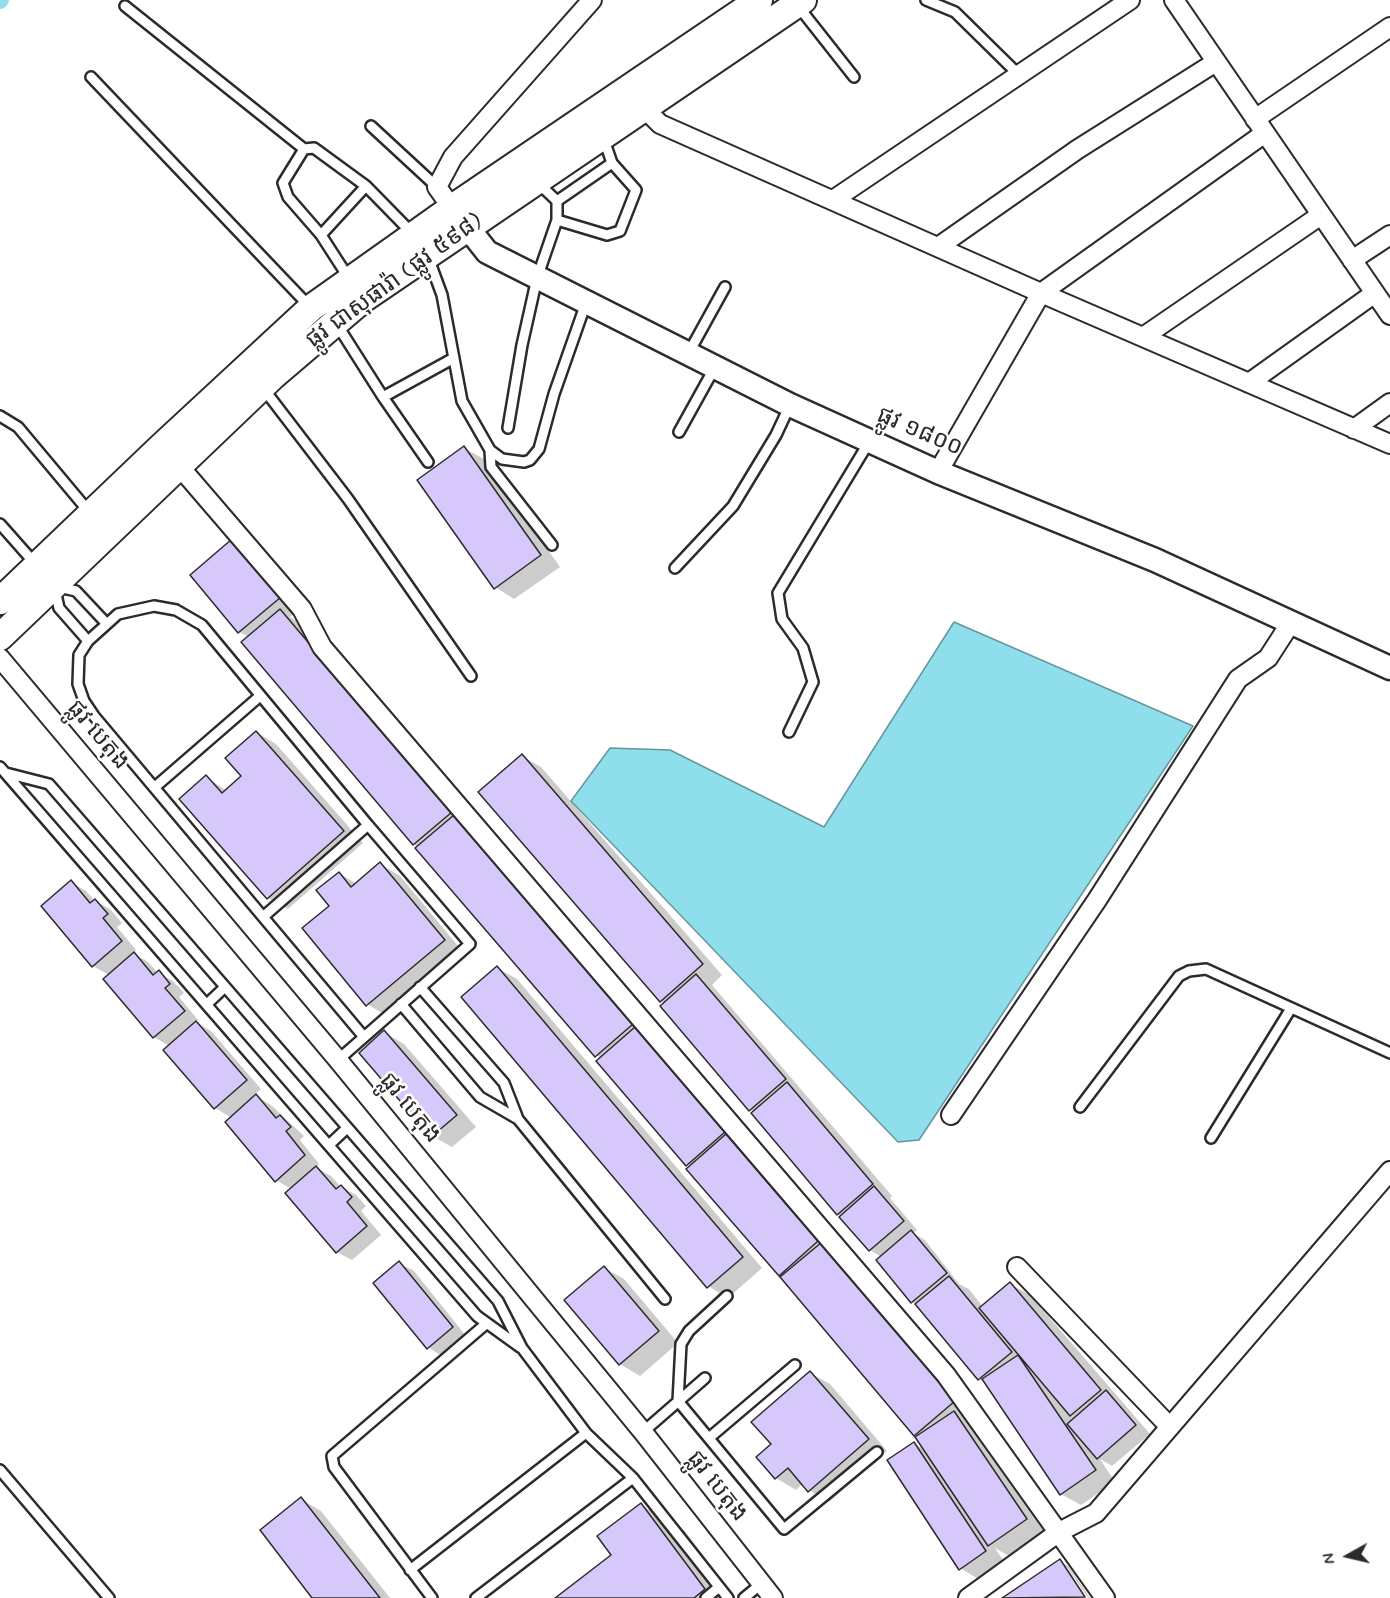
<!DOCTYPE html>
<meta charset="utf-8">
<style>
body{margin:0}
#map{position:relative;width:1390px;height:1598px;overflow:hidden;background:#fff;font-family:Mynerve,sans-serif}
canvas{display:block}
.north{position:absolute;left:1318px;top:1526px;width:60px;height:60px;-webkit-text-stroke:4px #fff;paint-order:stroke;rotate:262deg;font-size:16px;font-weight:700;line-height:24px;text-align:center;color:#2b2b2b}
.north::after{content:'';display:block;margin:auto;width:21px;height:27px;background:#2b2b2b;clip-path:polygon(50% 0,100% 100%,50% 72%,0 100%)}
</style>
<div id="map">
<canvas width="1390" height="1598"></canvas>
<div class="north">N</div>
</div>
<script>
const ctx = document.querySelector('canvas').getContext('2d');
ctx.lineJoin = 'round';
function fillPath(path, color) { ctx.fillStyle = color; ctx.fill(path, 'evenodd'); }
const shape = rows => new Path2D(rows.map(r => 'M' + r).join(''));
function strokePath(path, color, width, dash) { ctx.strokeStyle = color; ctx.lineWidth = width; ctx.lineCap = dash ? 'butt' : 'round'; ctx.setLineDash(dash || []); ctx.stroke(path); }
function write(font, color, halo, rows, align = 'center') {
  ctx.font = font + ' Mynerve,"Noto Sans Khmer",sans-serif'; ctx.lineWidth = 5; ctx.setLineDash([]); ctx.textBaseline = 'middle'; ctx.strokeStyle = halo; ctx.fillStyle = color; for (const [text, x, y, turn = 0] of rows) {
    ctx.save(); ctx.translate(x, y); ctx.rotate((+turn || 0) * Math.PI / 180); ctx.textAlign = isNaN(turn) ? turn : align; if (halo) ctx.strokeText(text, 0, 0); ctx.fillText(text, 0, 0); ctx.restore();
  }
}
const water = shape([
 [954,622,1193,726,919,1140,898,1142,571,801,610,748,670,750,824,827,954,622]
]);
fillPath(water, '#8fdeec');
strokePath(water, '#67969f', 1.5);
fillPath(shape([
 [464,448,484,459,560,567,514,599,495,587],
 [232,541,299,609,290,617,300,623,974,1413,966,1419,974,1424,1046,1530,1009,1556,995,1548,1005,1563,980,1580,960,1568,914,1444,926,1450,918,1437,601,1059,414,844,249,637,239,632],
 [256,732,276,744,363,843,288,909,268,898,206,777,227,791,243,776],
 [522,756,541,767,722,975,712,985,892,1196,890,1198,917,1230,913,1233,925,1240,959,1284,969,1289,983,1307,1010,1284,1030,1295,1150,1434,1112,1466,1100,1459,1115,1482,1081,1505,1061,1494,986,1383,979,1379,919,1306,912,1302,878,1260,881,1257,870,1250,838,1214,661,1000],
 [380,864,400,876,463,952,387,1016,367,1004,331,907,340,874,357,884],
 [71,882,86,891,95,901,110,909,122,923,117,927,136,950,133,953,148,962,158,973,173,981,184,993,179,997,198,1020,196,1022,211,1031,261,1089,254,1095,271,1105,304,1136,300,1140,319,1164,315,1167,331,1176,341,1187,356,1195,366,1206,361,1211,381,1235,352,1260,337,1252,287,1193,291,1189,276,1180,232,1118,215,1108,169,1046,154,1037,105,980,109,975,93,966],
 [497,968,517,979,762,1268,728,1298,708,1286],
 [384,1032,404,1044,476,1127,452,1147,432,1136,361,1053],
 [399,1263,414,1271,466,1336,442,1356,428,1347],
 [604,1268,624,1279,678,1343,640,1376,620,1364],
 [810,1373,830,1384,887,1451,829,1502,809,1490,803,1483,796,1490,776,1478,758,1457,773,1444],
 [301,1499,321,1511,390,1598,314,1598],
 [641,1505,684,1530,735,1598,558,1598,614,1556],
 [1060,1561,1069,1567,1090,1598,1088,1598,1067,1567,1063,1567,1084,1598,1005,1598]
]), '#0003');
strokePath(shape([
 [0,1,1,0]
]), '#8fdeec', 16);
const building = shape([
 [464,446,541,555,494,589,417,480,464,446],
 [232,539,281,597,238,633,190,575,232,539],
 [280,609,452,812,413,845,241,642,280,609],
 [256,731,344,831,267,899,179,799,206,775,222,793,241,776,225,758,256,731],
 [522,754,703,964,660,1002,478,792,522,754],
 [454,815,633,1024,595,1057,415,848,454,815],
 [380,862,445,940,366,1006,302,928,329,906,316,890,339,872,351,887,380,862],
 [71,880,90,903,95,899,108,914,103,918,122,941,92,967,41,906,71,880],
 [134,952,153,975,159,970,170,984,165,988,185,1011,153,1038,103,979,134,952],
 [497,966,743,1257,707,1288,461,997,497,966],
 [696,974,786,1079,749,1111,660,1006,696,974],
 [196,1021,247,1080,214,1109,163,1050,196,1021],
 [635,1027,725,1132,686,1166,596,1061,635,1027],
 [384,1030,457,1115,431,1137,359,1053,384,1030],
 [787,1082,873,1184,837,1215,751,1113,787,1082],
 [256,1094,276,1118,280,1115,291,1127,286,1131,305,1155,275,1182,225,1122,256,1094],
 [726,1134,818,1241,779,1276,686,1169,726,1134],
 [316,1166,336,1189,341,1185,352,1197,347,1202,367,1226,336,1253,285,1193,316,1166],
 [874,1186,904,1221,869,1251,839,1217,874,1186],
 [911,1230,947,1273,911,1303,876,1260,911,1230],
 [822,1242,955,1401,914,1436,780,1277,822,1242],
 [399,1261,453,1327,427,1349,373,1283,399,1261],
 [604,1266,659,1331,619,1365,564,1300,604,1266],
 [949,1276,1012,1352,978,1380,915,1304,949,1276],
 [1010,1282,1101,1390,1070,1416,979,1308,1010,1282],
 [1018,1355,1096,1470,1060,1495,982,1379,1018,1355],
 [810,1371,869,1439,808,1492,788,1468,775,1479,756,1457,771,1444,751,1422,810,1371],
 [1106,1390,1136,1425,1097,1459,1067,1424,1106,1390],
 [954,1411,1027,1519,988,1546,915,1437,954,1411],
 [914,1442,986,1551,959,1570,887,1460,914,1442],
 [301,1497,380,1598,312,1598,260,1530,301,1497],
 [641,1503,705,1589,694,1598,555,1598,611,1555,597,1536,641,1503],
 [1060,1559,1085,1597,1002,1598,1060,1559]
]);
fillPath(building, '#d6c8fa');
strokePath(building, '#2b2b2b', 1.5);
const service = shape([
 [926,0,955,12,1019,75],
 [125,6,304,149,314,148,366,186,412,233],
 [798,6,854,77],
 [91,77,310,307],
 [371,126,437,187],
 [304,149,283,183,288,197,321,235],
 [557,201,612,163,603,137],
 [557,220,607,235,620,231,636,190,612,163],
 [428,257,442,295,462,401,490,450,502,459,524,462,530,460,539,449,554,394,586,303],
 [350,280,321,235,366,186],
 [336,323,383,397,428,462],
 [688,354,725,287],
 [263,388,348,499,471,676],
 [383,397,454,358],
 [0,416,18,427,90,513],
 [508,428,522,345,537,278,557,220,557,201,537,182],
 [679,432,715,367],
 [490,450,491,467,552,545],
 [0,524,54,585,59,608,88,641],
 [675,568,733,506,776,435,790,405],
 [59,587,76,591,106,623],
 [789,732,813,682,803,648,782,619,778,593,869,442],
 [0,767,477,1316,520,1347],
 [6,773,49,784,498,1301,522,1348,586,1433,633,1478,728,1598],
 [155,787,260,696],
 [263,917,368,825,202,625,176,610,154,606,118,614,88,641,79,655,78,684,84,701,94,716,364,1037],
 [420,987,504,1083,518,1119,665,1299],
 [207,1004,225,987],
 [401,1004,480,1097,518,1119],
 [338,1060,470,944,368,825],
 [1080,1107,1179,976,1189,971,1206,969,1390,1053],
 [1211,1138,1290,1010],
 [329,1145,347,1128],
 [727,1296,689,1331,681,1344,678,1401,784,1529,877,1452],
 [643,1432,705,1378],
 [709,1438,795,1365],
 [0,1470,109,1598],
 [410,1570,586,1433],
 [432,1598,334,1467,332,1456,487,1323],
 [476,1598,633,1478],
 [706,1598,719,1587],
 [744,1598,761,1584]
]);
const minor = shape([
 [1174,0,1390,315],
 [644,108,660,124,1041,293,1390,444],
 [1255,119,1390,27],
 [833,200,1130,0],
 [452,208,437,187,453,157,592,0],
 [938,247,1078,149,1216,62],
 [1352,260,1390,235],
 [1143,337,1321,215],
 [1249,383,1375,293],
 [1354,429,1390,403],
 [173,459,302,609,322,647,946,1375,1105,1598],
 [938,472,1041,293,1265,133],
 [0,658,338,1060,643,1432,773,1598],
 [951,1115,1097,900,1238,679,1268,658,1290,624],
 [1017,1267,1170,1427],
 [968,1598,1059,1532,1096,1513,1390,1171]
]);
const tertiary = shape([
 [457,214,487,252,790,405,938,472,1155,560,1390,668]
]);
const secondary = shape([
 [0,601,161,447,311,308,452,208,759,0],
 [0,637,274,375,363,299,803,0]
]);
strokePath(service, '#2b2b2b', 14);
strokePath(minor, '#2b2b2b', 22);
strokePath(tertiary, '#2b2b2b', 27);
strokePath(secondary, '#2b2b2b', 30);
strokePath(service, '#fff', 9);
strokePath(minor, '#fff', 18);
strokePath(tertiary, '#fff', 22);
strokePath(secondary, '#fff', 26);
write('24px', '#2b2b2b', '#fff', [
 ["ផ្លូវ ជាសុផារ៉ា (ផ្លូវ ៥៩៨)",395,282,-36],
 ["ផ្លូវ ១៨០០",919,433,23],
 ["ផ្លូវ បេតុង",97,736,50],
 ["ផ្លូវ បេតុង",409,1109,51],
 ["ផ្លូវ បេតុង",716,1487,52]
]);
</script>
